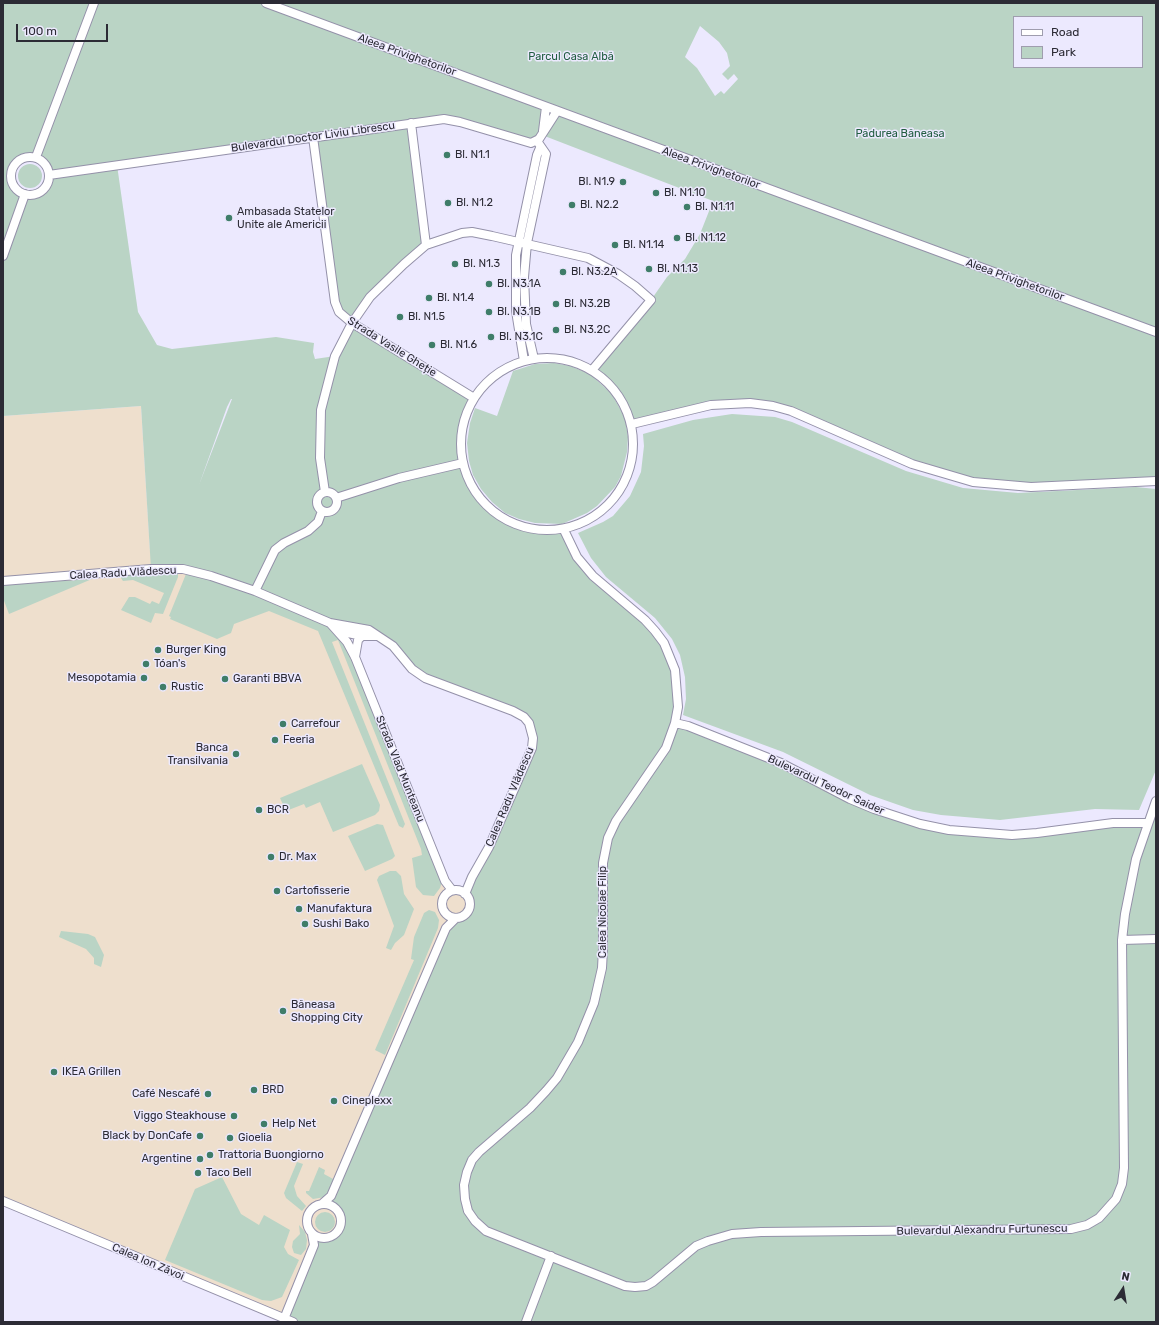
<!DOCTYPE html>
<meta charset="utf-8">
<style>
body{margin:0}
#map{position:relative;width:1159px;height:1325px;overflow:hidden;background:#ece9fe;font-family:Rubik,sans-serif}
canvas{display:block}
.frame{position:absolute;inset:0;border:4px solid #2c2b35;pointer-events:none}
.legend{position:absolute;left:1013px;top:16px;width:130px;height:52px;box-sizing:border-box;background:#ece9fe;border:1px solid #9f9dae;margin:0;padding:5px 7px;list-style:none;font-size:12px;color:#2c2b35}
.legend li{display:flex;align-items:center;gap:8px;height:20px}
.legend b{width:20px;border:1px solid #9f9dae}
.north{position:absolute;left:1103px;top:1269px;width:40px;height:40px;-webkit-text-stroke:3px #ece9fe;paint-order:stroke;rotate:12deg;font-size:11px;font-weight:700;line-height:16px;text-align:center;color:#2c2b35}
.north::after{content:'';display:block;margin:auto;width:14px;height:18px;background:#2c2b35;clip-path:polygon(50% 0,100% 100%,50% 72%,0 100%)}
.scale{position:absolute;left:16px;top:24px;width:92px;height:18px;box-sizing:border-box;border:2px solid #2c2b35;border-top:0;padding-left:5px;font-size:12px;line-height:14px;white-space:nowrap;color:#2c2b35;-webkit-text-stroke:3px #ece9fe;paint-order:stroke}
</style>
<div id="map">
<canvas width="1159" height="1325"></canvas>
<div class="frame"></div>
<ul class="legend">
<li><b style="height:5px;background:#fff"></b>Road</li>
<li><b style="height:11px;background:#bad4c5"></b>Park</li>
</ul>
<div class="north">N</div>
<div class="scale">100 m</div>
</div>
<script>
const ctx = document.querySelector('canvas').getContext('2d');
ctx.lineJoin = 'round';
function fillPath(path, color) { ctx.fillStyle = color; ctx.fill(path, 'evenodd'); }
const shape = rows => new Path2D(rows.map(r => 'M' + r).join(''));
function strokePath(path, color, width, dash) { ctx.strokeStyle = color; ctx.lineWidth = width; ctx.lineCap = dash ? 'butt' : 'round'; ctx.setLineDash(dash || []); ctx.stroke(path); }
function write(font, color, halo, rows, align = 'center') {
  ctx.font = font + ' Rubik,sans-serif'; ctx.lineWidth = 3; ctx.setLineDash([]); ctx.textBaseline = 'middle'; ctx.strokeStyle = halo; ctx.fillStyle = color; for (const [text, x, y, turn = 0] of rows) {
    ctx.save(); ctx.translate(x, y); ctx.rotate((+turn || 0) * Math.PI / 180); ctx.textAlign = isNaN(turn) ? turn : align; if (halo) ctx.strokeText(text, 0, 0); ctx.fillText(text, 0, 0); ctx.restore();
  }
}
fillPath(shape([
 [141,406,150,551,183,569,347,642,452,890,461,891,465,894,470,901,469,909,466,914,459,918,327,1204,335,1208,339,1213,340,1226,335,1234,330,1237,317,1237,284,1319,3,1201,3,416]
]), '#eedfcd');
fillPath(shape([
 [3,3,271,3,276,7,278,3,1156,3,1156,481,1031,487,944,475,791,411,728,403,632,424,627,409,616,391,593,369,651,300,667,277,685,259,700,234,713,201,542,135,537,141,460,122,411,123,426,245,404,264,352,323,474,398,464,421,461,443,466,472,476,493,488,507,502,518,517,525,534,529,564,530,577,557,645,620,671,660,675,723,781,763,850,799,920,824,1012,835,1147,823,1156,801,1156,1322,293,1322,284,1319,317,1237,331,1237,335,1234,341,1223,337,1210,327,1204,451,917,462,917,469,909,468,897,461,891,472,877,532,748,524,717,425,678,386,641,330,623,211,576,151,569,141,406,3,416],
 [1014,17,1142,17,1142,67,1014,67],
 [700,26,719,42,727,53,730,66,722,74,728,80,734,74,738,79,724,94,721,91,715,96,697,68,685,57],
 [313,138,339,312,352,323,335,356,315,359,313,352,314,343,276,337,172,349,157,345,138,312,117,165],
 [30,156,43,161,47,166,49,175,45,189,32,195,19,191,13,184,11,177,16,163,22,158],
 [231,399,232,399,199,485,227,407],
 '18 176a12 12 0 1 1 24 0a12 12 0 1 1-24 0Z',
 [554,363,570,366,590,374,612,394,625,418,628,437,627,452,621,476,615,487,597,506,587,513,562,524,535,523,519,519,505,513,492,502,481,489,473,475,469,461,467,443,470,423,475,408,497,416,513,371,535,364],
 [732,414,775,417,792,422,906,471,963,488,1018,493,1136,487,1156,489,1156,770,1139,810,1095,809,1000,820,941,815,913,810,870,795,783,752,683,715,686,699,685,677,680,655,672,639,655,618,606,577,591,558,578,533,603,522,613,516,630,496,641,472,644,446,643,434,693,420],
 [178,572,178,577,163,614,155,613,151,623,121,610,129,597,135,597,150,604,152,601,159,604,164,593,133,580,123,581,121,578,123,574],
 [186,574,226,583,327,624,337,633,347,649,440,878,442,882,440,888,434,896,423,895,416,887,412,858,422,855,421,849,338,640,332,642,405,824,403,828,399,826,318,631,269,611,234,624,231,633,217,639,170,619,171,617,169,616],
 [92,579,9,614,3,598,3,585],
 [362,764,380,805,379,811,375,815,333,832,320,802,306,808,304,804,286,811,280,798],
 [377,824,383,825,395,856,392,859,365,871,348,836],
 [390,871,396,871,401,876,404,894,414,909,404,935,395,943,391,950,386,948,394,926,377,880,379,876],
 [429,910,435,912,439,920,438,928,385,1055,375,1050,414,960,411,959,414,937,424,913],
 [61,931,88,934,95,937,104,955,101,967,94,964,94,958,86,949,59,937],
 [297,1162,303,1164,294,1186,297,1196,306,1206,302,1211,286,1198,284,1193],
 [319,1167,325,1170,324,1174,335,1180,329,1192,325,1197,313,1199,306,1193,306,1191,309,1191],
 [222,1177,241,1214,259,1225,264,1215,290,1230,284,1247,288,1254,299,1260,282,1297,271,1301,262,1300,165,1260,195,1189],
 '315 1222a10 10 0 1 1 20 0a10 10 0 1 1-20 0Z',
 [299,1225,305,1232,307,1240,306,1249,301,1255,294,1253,292,1247,293,1241,300,1234]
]), '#bad4c5');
const minor = shape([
 [266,3,1156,332],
 [411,123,426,245],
 [543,131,546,107],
 [313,137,335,302,339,312,352,323,474,398],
 '11 176a19 19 0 1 1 38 0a19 19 0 1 1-38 0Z',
 [36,157,94,3],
 [49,175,444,119,460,122,531,143,539,139,557,111],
 [3,256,25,194],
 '461 444a86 86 0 1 1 172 0a86 86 0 1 1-172 0Z',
 [534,359,526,324,524,277,527,243,546,154,537,141],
 [524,361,516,311,516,255,537,155,540,148],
 [632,424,711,405,750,403,773,406,791,411,912,464,973,482,1031,487,1156,481],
 '317 502a10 10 0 1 1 20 0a10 10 0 1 1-20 0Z',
 [325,492,320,458,321,410,335,356,352,323,370,297,404,264,426,245,462,233,472,232,492,236,588,258,618,274,635,286,651,300,593,369],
 [336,498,399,478,463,463],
 [564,530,577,557,593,576,645,620,655,631,664,643,675,670,678,707,675,723,666,748,616,821,608,838,603,863,603,949,602,968,594,1003,578,1042,557,1078,546,1091,530,1108,479,1152,472,1160,467,1172,464,1185,465,1199,468,1211,475,1221,486,1231,625,1286,635,1287,646,1286,653,1282,696,1246,708,1241,732,1234,761,1232,1071,1229,1087,1225,1099,1218,1116,1199,1122,1184,1124,1168,1122,940,1125,914,1136,859,1156,801],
 [3,581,151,569,183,569,211,576,255,591,330,623,347,642,355,657,445,881,452,890],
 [255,591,275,550,284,543,308,531,318,522,322,511],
 [330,623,369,630,393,646,412,669,425,678,513,711,524,717,529,723,533,738,532,748,489,847,472,877,465,894],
 [339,631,362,636,376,636],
 [355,657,358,640,362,636],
 [675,723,688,726,781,763,850,799,874,809,920,824,949,830,1012,835,1037,833,1113,823,1147,823],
 '442 904a14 14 0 1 1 28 0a14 14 0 1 1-28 0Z',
 [1122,940,1156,939],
 [3,1201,293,1322],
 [323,1203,331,1196,446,928,456,918],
 '307 1221a17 17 0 1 1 34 0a17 17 0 1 1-34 0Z',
 [284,1319,314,1245,312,1234],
 [526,1322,551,1256]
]);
strokePath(minor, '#9491a9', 10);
strokePath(minor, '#fff', 8);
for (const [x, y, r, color] of [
 [447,155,4,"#3f7d69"],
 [623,182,4,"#3f7d69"],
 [656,193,4,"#3f7d69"],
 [448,203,4,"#3f7d69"],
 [572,205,4,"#3f7d69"],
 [687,207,4,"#3f7d69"],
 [229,218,4,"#3f7d69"],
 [677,238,4,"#3f7d69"],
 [615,245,4,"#3f7d69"],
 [455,264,4,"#3f7d69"],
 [649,269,4,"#3f7d69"],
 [563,272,4,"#3f7d69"],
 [489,284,4,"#3f7d69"],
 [429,298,4,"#3f7d69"],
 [556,304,4,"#3f7d69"],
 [489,312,4,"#3f7d69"],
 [400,317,4,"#3f7d69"],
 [556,330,4,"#3f7d69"],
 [491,337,4,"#3f7d69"],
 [432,345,4,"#3f7d69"],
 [158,650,4,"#3f7d69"],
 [146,664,4,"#3f7d69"],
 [144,678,4,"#3f7d69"],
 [225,679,4,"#3f7d69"],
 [163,687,4,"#3f7d69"],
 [283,724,4,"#3f7d69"],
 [275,740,4,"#3f7d69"],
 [236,754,4,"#3f7d69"],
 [259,810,4,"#3f7d69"],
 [271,857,4,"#3f7d69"],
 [277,891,4,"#3f7d69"],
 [299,909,4,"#3f7d69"],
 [305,924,4,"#3f7d69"],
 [283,1011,4,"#3f7d69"],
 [54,1072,4,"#3f7d69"],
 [254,1090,4,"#3f7d69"],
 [208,1094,4,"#3f7d69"],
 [334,1101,4,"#3f7d69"],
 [234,1116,4,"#3f7d69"],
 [264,1124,4,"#3f7d69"],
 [200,1136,4,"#3f7d69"],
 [230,1138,4,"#3f7d69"],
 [210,1155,4,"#3f7d69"],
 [200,1159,4,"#3f7d69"],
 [198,1173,4,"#3f7d69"]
]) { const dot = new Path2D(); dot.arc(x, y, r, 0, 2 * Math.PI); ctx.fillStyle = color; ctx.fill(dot); strokePath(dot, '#ece9fe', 1.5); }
write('11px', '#2c2b35', '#ece9fe', [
 ["Aleea Privighetorilor",407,55,20],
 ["Bulevardul Doctor Liviu Librescu",313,137,-8],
 ["Aleea Privighetorilor",711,168,20],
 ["Aleea Privighetorilor",1015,280,20],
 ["Strada Vasile Gheție",392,347,32],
 ["Calea Radu Vlădescu",123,573,-3],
 ["Strada Vlad Munteanu",400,769,68],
 ["Bulevardul Teodor Saider",826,785,25],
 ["Calea Radu Vlădescu",510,797,-67],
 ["Calea Nicolae Filip",603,912,-90],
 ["Bulevardul Alexandru Furtunescu",982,1230,-1],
 ["Calea Ion Zăvoi",148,1262,23]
]);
write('11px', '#215d41', '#ece9fe', [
 ["Parcul Casa Albă",571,57],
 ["Pădurea Băneasa",900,134]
]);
write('11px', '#2c2b35', '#ece9fe', [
 ["Bl. N1.1",455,155],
 ["Bl. N1.9",615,182,"right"],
 ["Bl. N1.10",664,193],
 ["Bl. N1.2",456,203],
 ["Bl. N2.2",580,205],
 ["Bl. N1.11",695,207],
 ["Ambasada Statelor",237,212],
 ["Unite ale Americii",237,225],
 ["Bl. N1.12",685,238],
 ["Bl. N1.14",623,245],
 ["Bl. N1.3",463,264],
 ["Bl. N1.13",657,269],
 ["Bl. N3.2A",571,272],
 ["Bl. N3.1A",497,284],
 ["Bl. N1.4",437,298],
 ["Bl. N3.2B",564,304],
 ["Bl. N3.1B",497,312],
 ["Bl. N1.5",408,317],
 ["Bl. N3.2C",564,330],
 ["Bl. N3.1C",499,337],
 ["Bl. N1.6",440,345],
 ["Burger King",166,650],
 ["Tóan's",154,664],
 ["Mesopotamia",136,678,"right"],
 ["Garanti BBVA",233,679],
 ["Rustic",171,687],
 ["Carrefour",291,724],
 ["Feeria",283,740],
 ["Banca",228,748,"right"],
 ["Transilvania",228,761,"right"],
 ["BCR",267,810],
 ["Dr. Max",279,857],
 ["Cartofisserie",285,891],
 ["Manufaktura",307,909],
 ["Sushi Bako",313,924],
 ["Băneasa",291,1005],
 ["Shopping City",291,1018],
 ["IKEA Grillen",62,1072],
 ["BRD",262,1090],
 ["Café Nescafé",200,1094,"right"],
 ["Cineplexx",342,1101],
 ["Viggo Steakhouse",226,1116,"right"],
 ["Help Net",272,1124],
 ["Black by DonCafe",192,1136,"right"],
 ["Gioelia",238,1138],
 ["Trattoria Buongiorno",218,1155],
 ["Argentine",192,1159,"right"],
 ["Taco Bell",206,1173]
], 'left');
</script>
